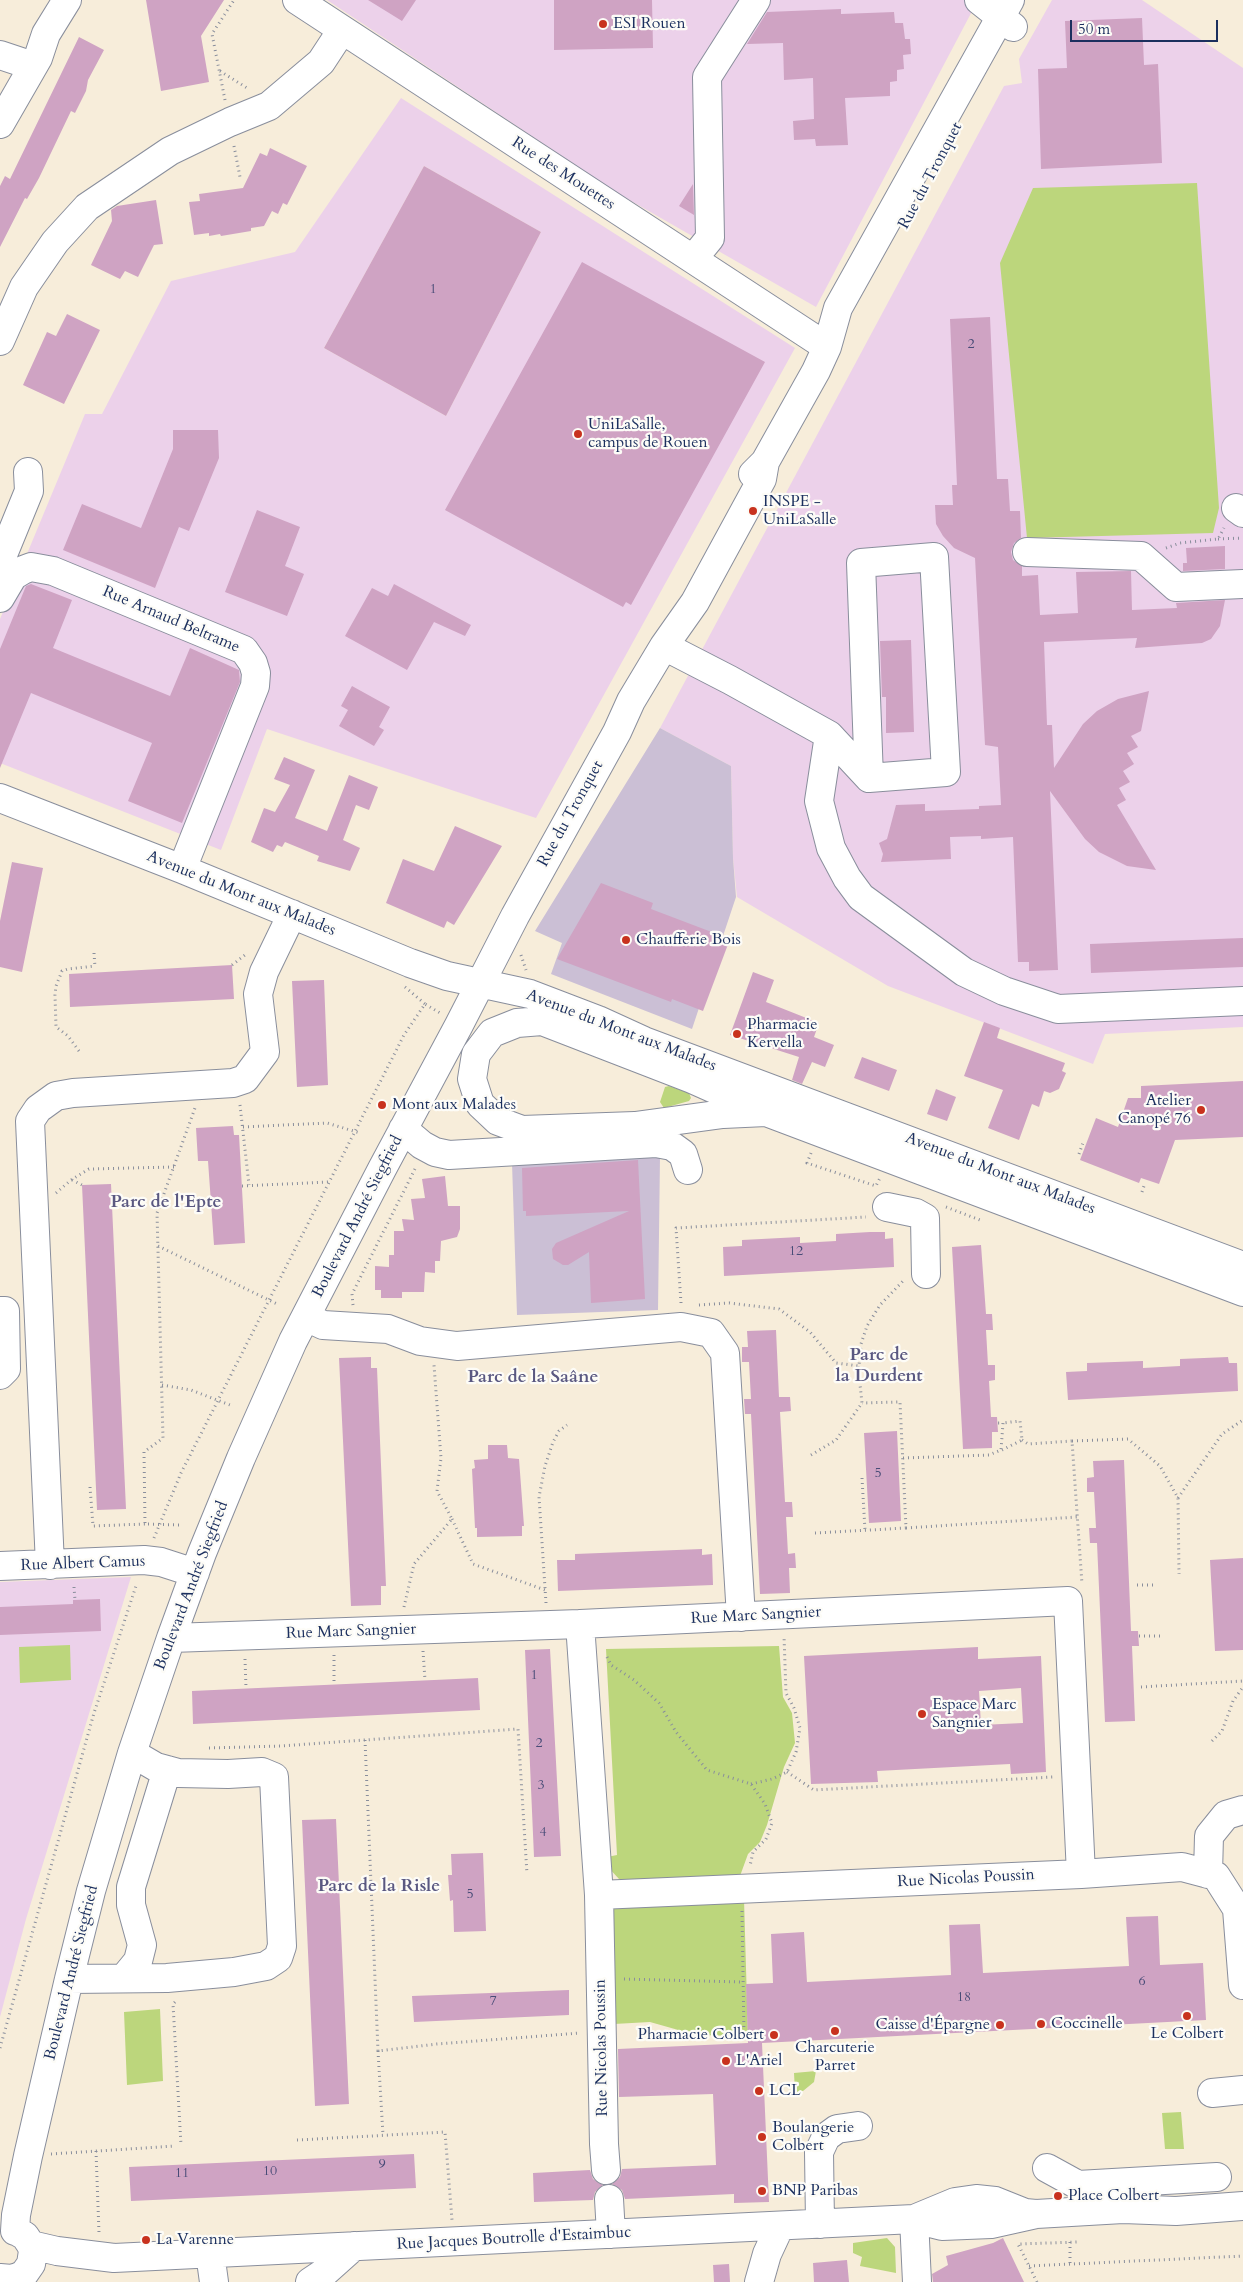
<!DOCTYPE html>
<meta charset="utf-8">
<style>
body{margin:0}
#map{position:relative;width:1243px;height:2282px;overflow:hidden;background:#f7edda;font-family:Cardo,serif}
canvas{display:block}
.scale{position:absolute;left:1070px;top:20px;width:148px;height:22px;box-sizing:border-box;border:2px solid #1b2f5e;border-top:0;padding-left:6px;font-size:15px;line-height:18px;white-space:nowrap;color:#1b2f5e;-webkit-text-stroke:4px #fdfcf7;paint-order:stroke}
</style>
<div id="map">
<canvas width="1243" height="2282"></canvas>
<div class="scale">50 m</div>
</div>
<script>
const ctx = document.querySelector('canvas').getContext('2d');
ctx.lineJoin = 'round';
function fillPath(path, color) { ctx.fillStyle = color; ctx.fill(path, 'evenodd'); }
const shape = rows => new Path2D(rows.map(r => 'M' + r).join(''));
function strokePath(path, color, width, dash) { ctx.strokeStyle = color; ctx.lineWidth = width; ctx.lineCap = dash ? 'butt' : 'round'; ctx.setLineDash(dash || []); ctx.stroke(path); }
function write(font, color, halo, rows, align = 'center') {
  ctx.font = font + ' Cardo,serif'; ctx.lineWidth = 4.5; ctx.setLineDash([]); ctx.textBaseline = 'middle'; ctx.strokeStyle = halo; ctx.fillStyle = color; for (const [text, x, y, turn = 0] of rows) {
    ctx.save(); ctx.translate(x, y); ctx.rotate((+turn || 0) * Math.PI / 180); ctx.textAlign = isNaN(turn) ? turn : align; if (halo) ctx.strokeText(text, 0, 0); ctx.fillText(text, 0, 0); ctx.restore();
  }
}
fillPath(shape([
 [327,0,978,0,816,307,619,194],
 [1052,0,1142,0,1243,68,1243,1027,1105,1034,1093,1064,888,986,737,897,733,858,731,766,660,728,1004,86,1022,83,1019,59],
 [401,98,795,348,536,818,267,729,221,850,0,763,0,619,85,414,102,414,171,281,295,252],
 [424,166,541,232,446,416,324,348],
 [131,1577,26,1919,0,2017,0,1582]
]), '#ecd1ea');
fillPath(shape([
 [660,728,731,766,733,858,736,897,692,1029,551,974,562,943,535,931],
 [660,1157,658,1310,517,1315,512,1163]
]), '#cbbfd5');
fillPath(shape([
 [1197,183,1219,508,1213,533,1027,538,1000,263,1033,188],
 [669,1086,689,1093,691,1098,689,1101,664,1108,660,1102,665,1087],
 [70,1645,71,1680,20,1683,19,1647],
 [779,1646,783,1697,792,1713,795,1743,784,1767,767,1825,760,1842,748,1854,740,1876,626,1881,619,1879,608,1867,607,1857,617,1855,606,1649],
 [744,1899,748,2036,696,2035,650,2022,614,2024,610,1907],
 [160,2009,163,2081,127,2085,124,2012],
 [816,2071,814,2082,803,2091,795,2092,794,2073],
 [1181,2112,1184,2149,1165,2149,1162,2113],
 [887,2238,895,2247,896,2273,860,2266,862,2257,853,2253,853,2243]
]), '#bcd67c');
fillPath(shape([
 [146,0,224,0,201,36,209,82,161,91],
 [368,0,416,0,402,21],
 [554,0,652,0,653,48,554,50],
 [841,9,841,14,894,12,895,23,903,23,905,39,910,39,911,54,903,55,904,69,897,70,897,81,890,82,890,96,845,98,848,145,816,146,815,139,794,140,793,121,814,119,813,78,784,80,783,43,747,44,767,12],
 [1142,18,1144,65,1158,64,1162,163,1041,169,1038,69,1067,68,1065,21],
 [79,37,104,50,88,80,86,91,75,113,71,111,39,178,27,199,25,198,0,247,0,186,5,176,10,179],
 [270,148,307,166,287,205,283,203,278,214,272,211,264,226,251,228,251,231,221,236,220,234,209,236,209,233,194,235,189,202,200,201,199,194,243,188,260,153,267,156],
 [424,166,541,232,446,416,324,348],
 [693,184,694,215,679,206],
 [156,200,163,244,154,245,138,277,125,271,120,279,91,265,112,221,111,210,117,206],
 [582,262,765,362,631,605,626,602,623,607,445,510],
 [67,314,100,330,64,404,23,385,47,332,56,336],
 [990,317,997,479,1008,479,1010,511,1020,511,1021,538,1014,543,1011,552,1013,560,1022,566,1022,576,1038,575,1040,615,1078,613,1076,572,1131,571,1132,610,1177,608,1176,603,1225,600,1220,626,1211,639,1202,643,1135,648,1137,638,1044,642,1047,725,1052,725,1054,768,1083,724,1097,711,1118,699,1149,691,1141,731,1131,736,1138,747,1127,753,1134,764,1123,771,1130,782,1119,788,1126,800,1117,805,1156,870,1127,866,1099,852,1085,839,1050,791,1058,970,1029,971,1029,962,1018,962,1013,837,981,839,981,836,950,837,951,859,881,862,883,854,879,843,887,839,896,805,925,804,925,811,979,809,979,806,1001,805,998,747,985,745,975,558,954,548,943,536,936,524,935,505,953,505,952,485,957,485,950,319],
 [173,430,218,430,219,458,189,531,179,527,155,588,63,550,82,504,141,528,173,449],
 [257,510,300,527,285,566,304,574,287,616,225,592],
 [1225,546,1225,569,1183,571,1183,563,1187,563,1186,548],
 [31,584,72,600,53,648,170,696,190,648,239,670,240,682,182,823,128,801,152,743,31,693,0,768,0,649,26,586],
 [394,584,471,625,465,636,434,622,407,670,345,636,372,588,388,596],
 [911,640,914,732,886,733,886,697,882,697,880,641],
 [352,686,390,707,379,727,384,730,374,746,339,726,348,710,341,706],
 [284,757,315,770,295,818,327,831,349,775,378,787,369,810,356,805,343,840,360,848,350,871,317,861,319,856,285,842,282,847,277,845,273,852,251,842,264,808,275,812,290,785,274,779],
 [455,826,502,846,454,925,447,921,444,928,386,903,403,859,434,871],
 [12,862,43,868,22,972,0,967,0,921],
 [601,883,653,903,651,909,730,939,703,1011,672,999,671,1002,557,959],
 [1243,938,1243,967,1091,973,1090,944],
 [232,965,234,999,70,1007,69,974],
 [753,972,774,980,766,1002,819,1023,814,1037,834,1045,825,1067,812,1062,802,1084,792,1080,799,1057,730,1035],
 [324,980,328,1085,297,1087,292,981],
 [984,1022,1000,1028,997,1038,1065,1063,1062,1071,1066,1073,1059,1089,1050,1093,1044,1091,1039,1107,1032,1104,1019,1140,988,1128,1003,1090,964,1076],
 [862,1057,897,1070,889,1091,854,1078],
 [1243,1081,1243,1137,1175,1140,1159,1184,1141,1178,1139,1183,1080,1160,1096,1118,1118,1127,1128,1098,1141,1098,1141,1086],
 [936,1089,956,1097,947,1121,927,1114],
 [233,1126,234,1135,239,1135,245,1243,214,1245,208,1161,198,1161,196,1128],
 [638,1160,645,1299,591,1303,589,1252,568,1265,563,1265,553,1259,552,1249,556,1243,629,1211,526,1216,526,1211,523,1211,522,1168],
 [445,1176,448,1206,460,1206,460,1229,457,1237,441,1241,440,1261,435,1261,435,1273,425,1272,424,1292,402,1292,402,1298,381,1298,381,1290,375,1290,375,1266,389,1267,389,1255,394,1255,394,1231,404,1231,402,1219,414,1220,411,1199,425,1198,422,1179],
 [111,1184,126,1509,97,1510,82,1185],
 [870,1232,885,1232,885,1239,893,1238,894,1267,724,1276,723,1247,742,1246,742,1240,800,1237,800,1243,836,1241,836,1234],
 [981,1245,986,1314,992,1314,993,1330,986,1330,988,1365,995,1365,995,1380,989,1381,991,1417,997,1417,998,1432,992,1432,992,1448,963,1449,952,1247],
 [776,1330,779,1397,790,1397,791,1411,780,1412,785,1502,792,1502,793,1517,786,1517,788,1554,795,1553,796,1568,789,1568,790,1593,760,1594,751,1414,745,1414,744,1399,751,1399,749,1362,742,1362,742,1347,748,1347,747,1331],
 [371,1357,371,1368,377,1368,386,1586,381,1586,381,1605,351,1606,339,1358],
 [1228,1357,1229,1363,1237,1363,1238,1391,1068,1400,1066,1372,1087,1371,1087,1363,1143,1361,1143,1368,1180,1366,1180,1359],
 [897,1431,901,1521,869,1523,864,1433],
 [488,1445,507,1445,508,1458,519,1459,524,1526,522,1526,522,1536,477,1537,477,1528,475,1528,472,1469,475,1468,474,1460,488,1459],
 [1124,1460,1131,1631,1138,1631,1139,1646,1132,1646,1135,1721,1105,1722,1097,1543,1090,1543,1089,1528,1096,1528,1094,1492,1087,1492,1087,1478,1094,1477,1093,1461],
 [702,1549,702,1555,712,1554,713,1585,558,1591,557,1560,575,1560,575,1554],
 [1243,1558,1243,1650,1215,1651,1210,1560],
 [100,1599,101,1631,0,1635,0,1607,73,1604,73,1600],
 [978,1647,978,1659,1041,1656,1046,1772,1011,1774,1010,1764,877,1771,878,1782,811,1784,804,1656],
 [1021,1688,1023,1723,981,1725,979,1691],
 [550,1649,561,1856,534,1857,525,1650],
 [478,1678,480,1710,193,1724,192,1691],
 [336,1819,349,2104,315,2106,302,1820],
 [483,1853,486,1931,454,1932,453,1900,450,1901,448,1875,452,1875,451,1854],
 [1158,1916,1160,1965,1203,1963,1206,2020,762,2043,769,2202,734,2203,734,2194,625,2199,622,2190,612,2184,620,2177,622,2169,716,2165,713,2094,619,2097,618,2049,748,2043,746,1984,773,1983,771,1934,804,1932,807,1982,951,1975,949,1925,980,1924,983,1973,1129,1966,1126,1917],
 [569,1990,569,2015,414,2022,412,1996],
 [414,2154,416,2188,131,2201,129,2167],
 [590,2170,593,2179,603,2185,595,2192,593,2200,534,2202,533,2173],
 [1003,2238,1024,2282,933,2282,932,2274,948,2265,946,2256,993,2243],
 [847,2260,849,2282,814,2282,813,2263],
 [729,2264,730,2282,714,2282,713,2265]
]), '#cfa3c3');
const minor = shape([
 [297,0,827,347],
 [979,0,1013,27],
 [0,55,33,66],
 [0,124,38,58,46,34,67,0],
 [693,259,710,238,707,77,756,0],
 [0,341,24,287,55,242,87,207,170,151,230,122,269,106,321,62,342,30],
 [753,474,765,462,816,371,827,347,838,308,1010,0],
 [1236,508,1243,513],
 [1027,552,1141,556,1176,587,1243,584],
 [934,557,946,772,869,778,861,563,934,557],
 [0,562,29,491,28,472],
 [0,598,13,576,23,570,31,567,53,571,244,650,253,663,256,673,255,686,182,869],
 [664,646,730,680,829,735,869,778],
 [829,735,819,801,831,848,847,878,861,897,964,972,1004,991,1058,1009,1243,1001],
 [0,798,182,869,410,963,447,976,530,994,598,1020,644,1041,1243,1266],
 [766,1112,723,1114,635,1126,522,1130,498,1121,480,1104,472,1079,476,1054,492,1033,517,1023,542,1021,692,1079,766,1112,1243,1292],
 [403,1129,422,1145,435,1152,449,1155,656,1143,672,1146,683,1154,688,1170],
 [887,1207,916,1213,925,1218,926,1274],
 [0,1311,5,1311,6,1369,0,1375],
 [306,1317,323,1325,388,1329,420,1341,457,1346,681,1327,711,1333,725,1353,741,1617],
 [50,1565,30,1121,38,1109,56,1096,73,1093,233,1083,245,1079,265,1052,258,994,264,972,292,914],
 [0,1566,144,1560,161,1562,195,1573],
 [580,1624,599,1895,604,2144,606,2170],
 [171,1638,580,1624,1068,1601,1081,1874],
 [1208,1874,1209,1836,1226,1815,1243,1810],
 [599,1895,1081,1874,1182,1867,1216,1876,1237,1909,1243,1985],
 [124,1978,138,1961,142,1945,131,1905,131,1887,167,1770],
 [69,1979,167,1978,234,1972,266,1966,278,1958,282,1946,274,1777,262,1772,228,1774,178,1773,156,1767,132,1753],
 [1212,2093,1243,2090],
 [1047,2168,1078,2185,1217,2177],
 [609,2199,611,2234],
 [914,2219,942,2226,991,2224,1036,2214,1123,2209,1176,2211,1243,2206],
 [914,2219,917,2282],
 [820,2224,819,2152,826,2137,837,2129,858,2126],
 [15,2231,16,2215,28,2156,69,1979,91,1891,132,1753,171,1638,202,1553,241,1458,293,1341,382,1169,459,1025,515,916,617,732,631,701,664,646,695,602,762,479,765,462],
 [31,2245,57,2251,114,2258,400,2244,914,2219,955,2202,976,2199,995,2201,1025,2213,1036,2214],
 [210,2253,214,2282],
 [0,2278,12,2279,18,2277,24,2274,31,2264,33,2251,31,2245,25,2236,18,2232],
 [310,2282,325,2272,354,2246],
 [759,2282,767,2254,780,2226]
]);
strokePath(minor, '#898e9c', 30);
strokePath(shape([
 [220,71,247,88],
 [225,100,212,34,234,0],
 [234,146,240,177],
 [1218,539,1243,538],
 [1166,548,1180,543,1218,539,1224,528],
 [94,953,95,967],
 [521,955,526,970],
 [232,965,245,955],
 [405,987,425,1004],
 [79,1051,68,1036,56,1027,55,995,56,986,62,971,68,969,95,966],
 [240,1105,249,1185],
 [243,1127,327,1123,360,1133],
 [811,1153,807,1163,876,1186,880,1178],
 [1079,1154,1084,1140],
 [72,1180,82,1185],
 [242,1186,328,1182],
 [1142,1192,1145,1183],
 [56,1193,71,1180,89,1169,174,1167],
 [946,1207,980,1220],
 [158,1246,277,1304],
 [681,1303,676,1228,866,1217],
 [353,1305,352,1294,416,1167],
 [699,1305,729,1303,779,1309,810,1332,836,1363,859,1366,861,1344,867,1326,880,1305,904,1280],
 [162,1385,191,1390,230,1405],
 [1022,1440,1028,1444,1072,1441,1082,1584],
 [1072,1441,1128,1439,1160,1466,1178,1498,1179,1574],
 [1002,1450,1022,1440,1020,1421,1003,1423],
 [811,1455,836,1440,862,1403,858,1366],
 [903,1458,989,1455,1001,1450,1003,1423,998,1423],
 [862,1478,865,1530],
 [90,1487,93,1526,145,1524],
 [1178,1498,1222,1434,1243,1420],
 [452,1519,473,1564,545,1590],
 [179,1525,145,1524,144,1452,163,1438,157,1213,195,1108],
 [906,1528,1077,1517],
 [815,1533,906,1528,900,1402,862,1403],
 [154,1538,181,1473,404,1035,425,1004,440,1013],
 [1137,1585,1157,1585],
 [74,1587,75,1600],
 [546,1603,539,1497,545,1466,553,1442,559,1431,567,1425],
 [404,1607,414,1564,452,1519,437,1491,441,1458,434,1365],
 [1139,1636,1160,1636],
 [423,1651,425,1680],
 [334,1655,334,1684],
 [607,1657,611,1665,634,1680,659,1703,676,1732,707,1770,751,1784,765,1804,772,1823,766,1839,753,1852,750,1866],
 [245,1659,246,1688],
 [1141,1687,1243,1681],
 [365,1740,378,2051,437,2044,580,2033],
 [1212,1741,1222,1731,1233,1701,1243,1687],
 [209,1748,281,1746,518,1729,527,1874],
 [787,1772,814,1790,1053,1777],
 [751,1784,772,1779,787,1772,796,1752,800,1728,794,1708,786,1693,784,1636],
 [742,1911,744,2036],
 [624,1979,742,1982],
 [175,2002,173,2004,181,2145],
 [0,2048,94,1713,137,1583],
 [378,2051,383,2135],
 [297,2140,445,2132,452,2220],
 [96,2151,99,2233],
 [51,2154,175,2146],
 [1070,2242,1070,2264],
 [1029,2266,1243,2256],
 [1037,2282,1018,2244,1079,2242]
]), '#898e9c', 3, [1, 4]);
strokePath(minor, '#fff', 28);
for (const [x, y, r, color] of [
 [603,24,5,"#c8321e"],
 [578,434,5,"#c8321e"],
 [753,511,5,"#c8321e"],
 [626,940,5,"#c8321e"],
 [737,1034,5,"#c8321e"],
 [382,1105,5,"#c8321e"],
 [1201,1110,5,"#c8321e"],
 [922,1714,5,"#c8321e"],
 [1187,2016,5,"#c8321e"],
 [1041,2024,5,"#c8321e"],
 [1000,2025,5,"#c8321e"],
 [835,2031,5,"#c8321e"],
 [774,2035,5,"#c8321e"],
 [726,2061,5,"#c8321e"],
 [759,2091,5,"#c8321e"],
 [762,2137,5,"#c8321e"],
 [762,2191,5,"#c8321e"],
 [1058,2196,5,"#c8321e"],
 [146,2240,5,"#c8321e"]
]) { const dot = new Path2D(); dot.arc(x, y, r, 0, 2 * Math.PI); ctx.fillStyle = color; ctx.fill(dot); strokePath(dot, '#fdfcf7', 2); }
write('14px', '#484c77', null, [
 ["1",433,290],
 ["2",971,345],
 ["12",796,1252],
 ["5",878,1474],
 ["1",534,1676],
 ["2",539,1744],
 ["3",541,1786],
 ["4",543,1833],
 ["5",470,1895],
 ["6",1142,1982],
 ["18",964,1998],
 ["7",493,2002],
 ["9",382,2165],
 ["10",270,2172],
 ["11",182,2174]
]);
write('16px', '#1b2f5e', '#fdfcf7', [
 ["ESI Rouen",613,24],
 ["UniLaSalle,",588,425],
 ["campus de Rouen",588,443],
 ["INSPE -",763,502],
 ["UniLaSalle",763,520],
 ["Chaufferie Bois",636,940],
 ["Pharmacie",747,1025],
 ["Kervella",747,1043],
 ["Atelier",1191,1101,"right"],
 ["Canopé 76",1191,1119,"right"],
 ["Mont aux Malades",392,1105],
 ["Espace Marc",932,1705],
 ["Sangnier",932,1723],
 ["Coccinelle",1051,2024],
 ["Caisse d'Épargne",990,2025,"right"],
 ["Le Colbert",1187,2034,"center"],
 ["Pharmacie Colbert",764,2035,"right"],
 ["Charcuterie",835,2048,"center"],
 ["Parret",835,2066,"center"],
 ["L'Ariel",736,2061],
 ["LCL",769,2091],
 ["Boulangerie",772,2128],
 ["Colbert",772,2146],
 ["BNP Paribas",772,2191],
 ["Place Colbert",1068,2196],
 ["La Varenne",156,2240]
], 'left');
write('16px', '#1b2f5e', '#fdfcf7', [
 ["Rue des Mouettes",563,174,33],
 ["Rue du Tronquet",931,176,-62],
 ["Rue Arnaud Beltrame",171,620,23],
 ["Rue du Tronquet",571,814,-61],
 ["Avenue du Mont aux Malades",241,894,22],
 ["Avenue du Mont aux Malades",621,1031,21],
 ["Avenue du Mont aux Malades",1000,1174,21],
 ["Boulevard André Siegfried",358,1217,-63],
 ["Rue Albert Camus",83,1564,-2],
 ["Boulevard André Siegfried",192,1586,-69],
 ["Rue Marc Sangnier",756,1616,-3],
 ["Rue Marc Sangnier",351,1632,-2],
 ["Rue Nicolas Poussin",966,1879,-3],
 ["Boulevard André Siegfried",72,1973,-76],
 ["Rue Nicolas Poussin",602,2048,-91],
 ["Rue Jacques Boutrolle d'Estaimbuc",514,2239,-3]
]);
write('bold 18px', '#5a5881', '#fdfcf7', [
 ["Parc de l'Epte",166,1203],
 ["Parc de",879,1356],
 ["la Durdent",879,1377],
 ["Parc de la Saâne",533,1378],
 ["Parc de la Risle",379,1887]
]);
</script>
